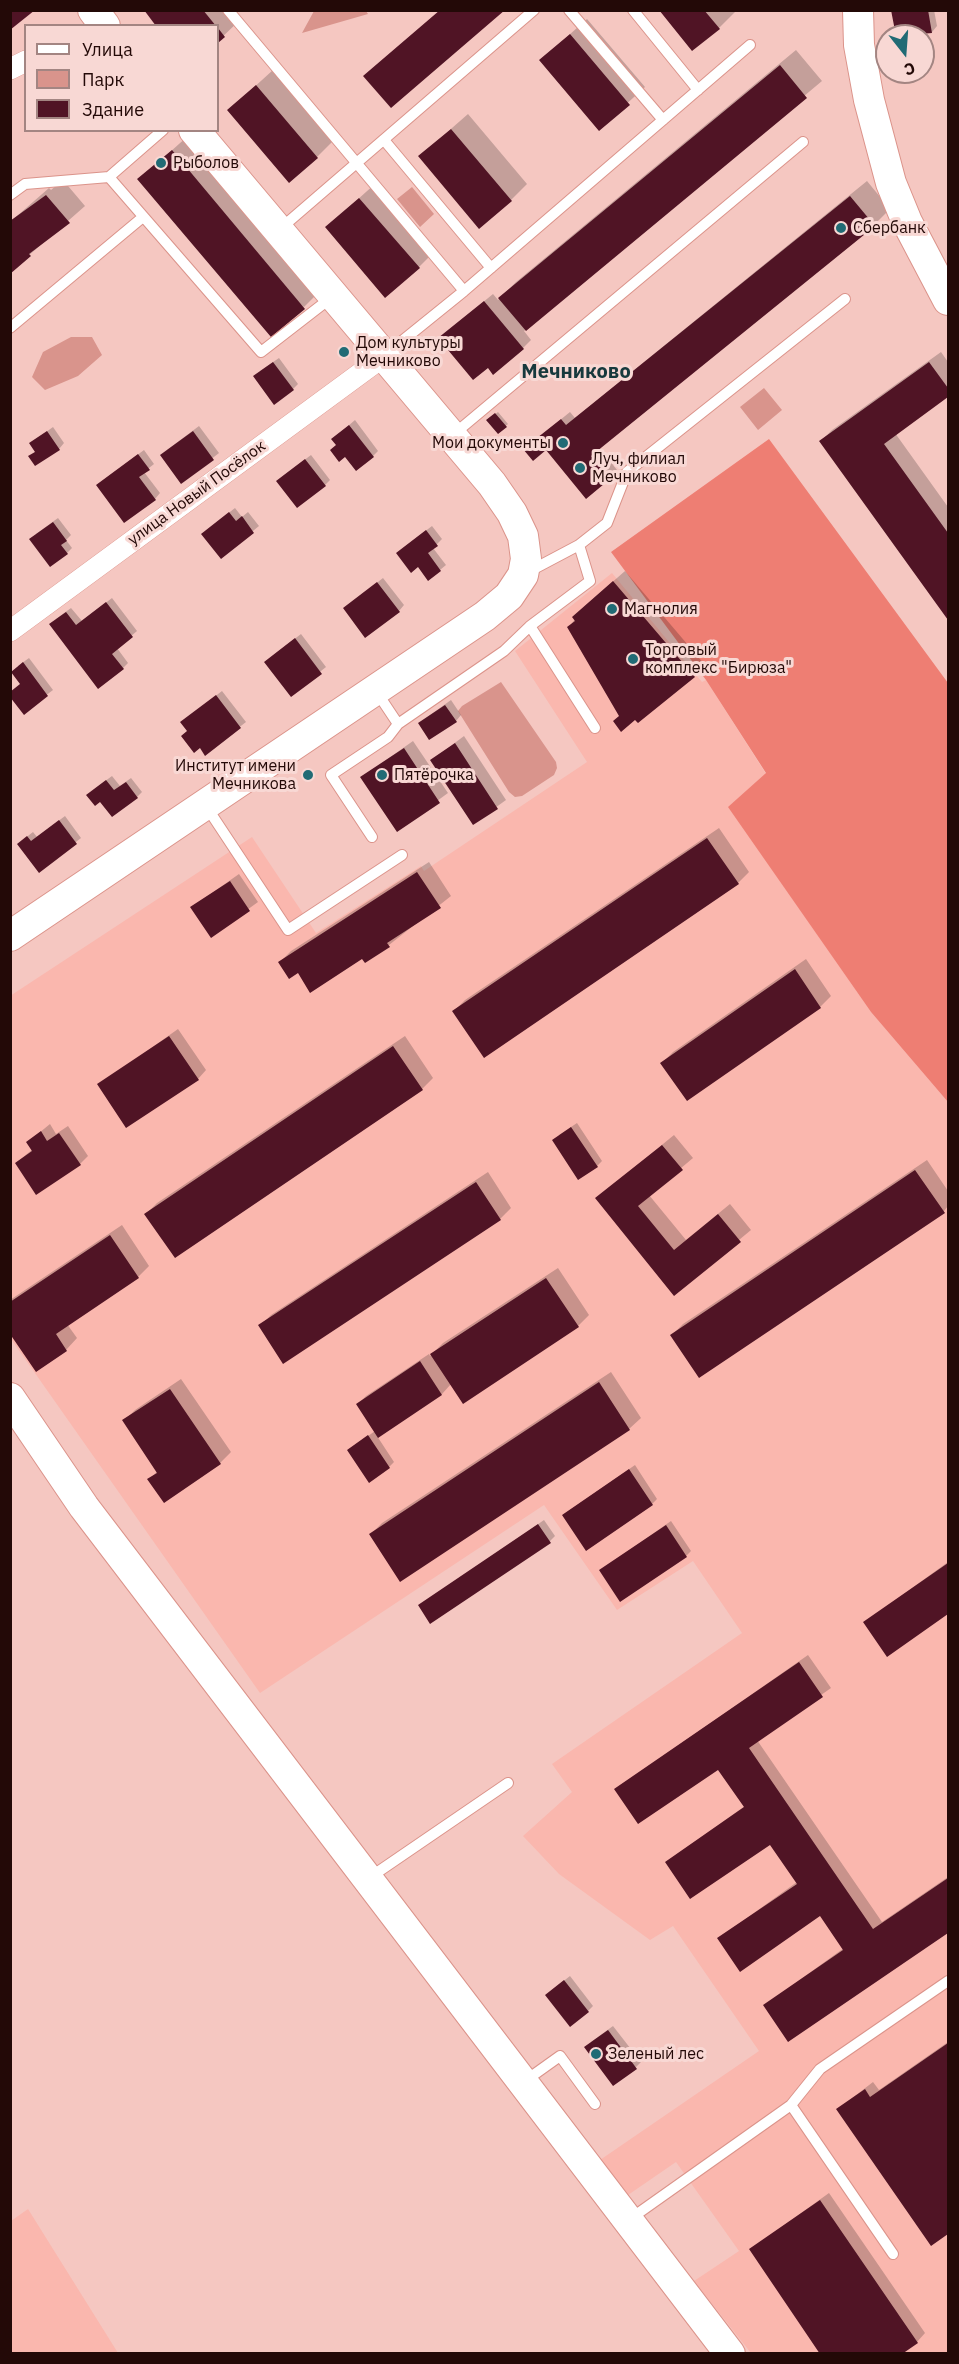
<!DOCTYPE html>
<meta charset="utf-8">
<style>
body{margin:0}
#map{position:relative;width:959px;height:2364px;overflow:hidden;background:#f5c7c1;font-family:"IBM Plex Sans",sans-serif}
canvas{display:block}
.frame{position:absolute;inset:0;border:12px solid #230907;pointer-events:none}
.legend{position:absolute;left:24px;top:24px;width:195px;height:108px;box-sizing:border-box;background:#f8d8d4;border:2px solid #a38582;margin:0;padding:8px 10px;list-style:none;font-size:18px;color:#230907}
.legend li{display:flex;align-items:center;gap:12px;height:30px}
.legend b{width:30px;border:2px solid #a38582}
.north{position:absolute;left:875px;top:24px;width:60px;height:60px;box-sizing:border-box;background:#f8d8d4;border:2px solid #a38582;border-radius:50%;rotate:163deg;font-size:16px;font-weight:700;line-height:24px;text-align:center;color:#230907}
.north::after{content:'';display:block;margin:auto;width:21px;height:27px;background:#216b75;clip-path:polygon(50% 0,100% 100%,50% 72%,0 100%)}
</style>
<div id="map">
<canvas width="959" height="2364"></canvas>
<div class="frame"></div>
<ul class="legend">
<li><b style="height:8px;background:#fff"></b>Улица</li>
<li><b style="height:16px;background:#d9948c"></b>Парк</li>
<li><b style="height:16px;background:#501425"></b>Здание</li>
</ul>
<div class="north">С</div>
</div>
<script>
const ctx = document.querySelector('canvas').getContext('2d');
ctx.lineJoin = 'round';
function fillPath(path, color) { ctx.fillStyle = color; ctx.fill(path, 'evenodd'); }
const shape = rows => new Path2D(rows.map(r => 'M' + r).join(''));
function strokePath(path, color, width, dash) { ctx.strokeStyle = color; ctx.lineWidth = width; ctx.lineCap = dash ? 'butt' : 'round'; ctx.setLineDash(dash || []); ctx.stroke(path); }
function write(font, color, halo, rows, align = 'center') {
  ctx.font = font + ' "IBM Plex Sans",sans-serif'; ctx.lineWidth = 6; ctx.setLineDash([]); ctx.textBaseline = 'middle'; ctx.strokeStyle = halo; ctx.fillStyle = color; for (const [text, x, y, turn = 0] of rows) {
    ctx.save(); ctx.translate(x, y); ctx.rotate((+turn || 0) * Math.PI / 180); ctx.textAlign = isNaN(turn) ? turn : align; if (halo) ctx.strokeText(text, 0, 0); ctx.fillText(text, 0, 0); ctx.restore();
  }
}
fillPath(shape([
 [612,573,702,682,706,680,766,774,729,807,871,1012,948,1102,948,2353,751,2353,694,2281,739,2251,676,2162,628,2195,600,2160,759,2051,673,1926,650,1940,559,1874,523,1836,572,1792,552,1764,742,1633,693,1561,617,1610,544,1505,260,1693,11,1339,10,996,252,837,316,933,421,866,424,871,587,762,515,651],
 [28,2209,118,2353,11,2353,11,2221]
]), '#fab7ae');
fillPath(shape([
 [314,11,366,11,368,14,302,33],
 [412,187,434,214,420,227,397,199],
 [71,337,92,337,102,355,78,376,45,390,32,377,43,352],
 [764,388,782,410,758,430,740,407],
 [501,682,556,762,557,768,554,775,522,796,515,797,509,792,458,711,462,706]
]), '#d9948c');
fillPath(shape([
 [769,439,948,683,948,1102,871,1012,728,807,766,773,706,680,611,552]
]), '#ee7e73');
fillPath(shape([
 [146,10,233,10,240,20,218,41,218,26,158,26],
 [661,10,733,10,735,12,719,28],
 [893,10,934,10,937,26,932,32,897,36],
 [587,19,645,87,599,129,541,60],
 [796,50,822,81,524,331,531,340,523,348,449,330,493,294,498,300,516,282],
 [273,70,333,141,317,157,229,110],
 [468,114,527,184,511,200,420,156],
 [189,135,320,291,304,307,140,179],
 [63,180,85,206,10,272,10,222,49,188,51,190],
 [867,181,890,209,874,225,599,447,617,470,609,478,534,441,570,412,575,418],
 [376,183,435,251,419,267,327,227],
 [941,352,948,362,948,395,895,433,948,507,948,618,821,441,832,430],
 [279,358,298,384,293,389,260,371],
 [498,412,508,424,498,432,488,420],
 [355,420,378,451,373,456,337,445,333,439],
 [199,426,219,453,182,482,167,450],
 [53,427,64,443,59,449,30,456,36,451,31,443],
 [144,450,154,464,144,472,160,493,155,499,97,485],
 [311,455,330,480,325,485,283,476],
 [235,508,242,517,248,512,259,526,221,557,208,529],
 [58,518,71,535,66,540,72,548,67,553,36,534],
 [432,526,442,539,433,548,446,565,429,579,403,548],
 [625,571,705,665,636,718,621,716,569,627,585,606],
 [383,578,404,605,399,611,345,608],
 [112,598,137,631,117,648,128,663,123,668,56,619,71,608,82,621],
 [301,634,326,667,291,695,271,657],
 [29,658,53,690,24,712,18,666],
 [222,691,246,722,206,753,188,730,188,717],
 [451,700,461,715,456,721,419,723],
 [464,736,506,800,474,823,432,760],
 [413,741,448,793,397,830,362,777],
 [112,776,120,786,131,778,142,792,137,797,93,790],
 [65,816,81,838,39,871,24,839,33,832,37,837],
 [719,828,749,872,738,883,454,1011,465,1000],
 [429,862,451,896,389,945,365,961,362,957,298,971,280,962,291,951],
 [239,874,258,902,211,936,192,907],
 [806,959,831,996,820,1007,687,1099,662,1063,673,1052],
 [178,1029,206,1070,198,1079,99,1085],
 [405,1036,433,1078,422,1089,146,1214,157,1203],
 [577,1123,602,1161,597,1166,559,1135],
 [50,1124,56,1134,68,1126,88,1156,80,1164,16,1163,33,1149,28,1142],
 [674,1135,693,1158,649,1195,686,1240,730,1204,751,1230,674,1294,597,1198],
 [927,1160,948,1191,948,1206,944,1211,672,1335,683,1324],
 [488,1172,511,1208,500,1219,284,1362,260,1326,271,1315],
 [122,1225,149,1266,138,1277,67,1324,77,1338,66,1350,36,1370,10,1332,10,1300],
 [558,1268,589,1315,578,1326,451,1384,442,1394,377,1436,394,1462,389,1467,349,1450,375,1431,358,1404,366,1396,429,1354,430,1356,443,1343],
 [611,1372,641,1418,629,1429,401,1580,371,1534,382,1523],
 [181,1379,231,1452,220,1463,149,1479,158,1471,124,1421,135,1410],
 [635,1465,657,1499,652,1504,563,1515],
 [544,1520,555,1536,550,1541,420,1606],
 [671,1521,691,1551,686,1556,601,1570],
 [948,1562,948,1612,887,1655,865,1622],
 [808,1655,831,1688,757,1740,882,1922,948,1877,948,1931,789,2040,765,2005,844,1948,821,1914,719,1938,797,1882,770,1843,666,1862,745,1806,718,1767,616,1789],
 [570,1976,593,2006,588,2011,552,1990],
 [613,2026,641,2062,636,2067,591,2042],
 [948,2042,948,2232,931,2244,838,2109,873,2082,879,2090],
 [829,2193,925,2333,917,2342,751,2249]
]), '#0003');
fillPath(shape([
 [10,10,35,10,10,30],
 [144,10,203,10,216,26,156,26],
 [440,10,505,10,391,108,363,76],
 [659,10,704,10,720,29,692,51],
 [891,10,928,10,932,33,896,36],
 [218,28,225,37,218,43],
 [570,34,630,105,599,131,539,60],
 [780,65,807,98,526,331,498,298],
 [256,85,318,158,289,183,227,110],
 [451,129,512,201,479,229,418,156],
 [172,150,305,309,271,337,137,179],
 [46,195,70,223,29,254,31,256,10,274,10,221],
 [850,196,875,226,591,456,610,479,586,499,546,450,533,461,523,449,561,419,566,425],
 [359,198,420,268,385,298,325,227],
 [484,301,524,349,493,375,488,368,473,380,438,338],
 [273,362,294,390,274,405,253,376],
 [929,362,948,388,948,397,884,444,948,533,948,620,819,441],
 [495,413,507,427,498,434,486,420],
 [349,425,374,457,356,471,345,457,339,462,330,450,336,445,331,439],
 [47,431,60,450,35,466,28,456,35,452,29,443],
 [193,431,214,460,181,484,160,455],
 [138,454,150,470,139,477,156,500,124,523,96,485],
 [305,459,326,486,297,508,276,481],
 [229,512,236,521,242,516,254,533,221,559,201,534],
 [53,522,67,541,61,545,68,554,50,567,29,539],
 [426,530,438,546,428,553,441,571,428,581,418,567,411,573,396,553],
 [613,581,695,677,638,723,635,720,621,732,613,721,619,716,567,627,575,621,572,617],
 [377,582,400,612,365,638,343,608],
 [106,602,133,637,112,654,124,669,98,689,49,624,66,612,76,625],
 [295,638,322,674,291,697,264,662],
 [23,662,48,696,24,715,10,697,10,692,20,684,11,672],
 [216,695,241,728,205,756,200,748,194,753,181,736,187,731,180,722],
 [445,705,457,722,429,740,418,723],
 [455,743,498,809,473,825,430,760],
 [404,748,440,803,397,832,360,777],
 [106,780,114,790,126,782,138,798,112,817,100,802,95,806,86,795],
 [59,820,77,844,39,873,17,844,27,836,31,841],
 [707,838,739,884,484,1058,452,1011],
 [417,872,441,908,387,943,390,947,365,963,362,959,310,993,298,973,289,979,278,962],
 [230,881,250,911,211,938,190,907],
 [795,969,821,1008,687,1101,660,1063],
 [169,1036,199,1080,126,1128,97,1084],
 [393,1046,423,1090,175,1258,144,1214],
 [571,1127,598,1167,578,1180,552,1140],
 [41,1131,47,1141,59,1133,81,1165,36,1195,15,1163,32,1151,26,1142],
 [662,1145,683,1170,638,1206,674,1250,718,1214,741,1242,674,1296,595,1198],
 [915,1170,945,1213,699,1378,670,1335],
 [476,1182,501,1220,283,1364,258,1325],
 [110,1235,139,1278,56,1334,67,1351,36,1372,10,1334,10,1302],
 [546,1278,579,1327,463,1404,430,1354],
 [420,1361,442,1395,378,1438,356,1404],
 [599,1382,630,1430,400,1582,369,1534],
 [170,1389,221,1464,164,1503,147,1479,157,1473,122,1420],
 [368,1435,390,1468,369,1483,347,1450],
 [629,1469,653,1505,586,1551,562,1515],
 [538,1524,551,1543,430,1624,418,1605],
 [666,1525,687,1557,620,1602,599,1570],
 [948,1563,948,1614,887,1657,863,1622],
 [799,1662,823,1697,749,1748,873,1929,948,1878,948,1933,788,2042,763,2005,843,1950,820,1916,740,1972,717,1938,797,1884,770,1845,690,1899,665,1862,744,1807,718,1770,638,1824,614,1789],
 [564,1980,589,2012,570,2027,545,1995],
 [608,2030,637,2069,613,2086,584,2047],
 [948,2043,948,2234,931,2246,836,2109,865,2089,870,2097],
 [820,2200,918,2343,902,2354,820,2354,749,2249]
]), '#501425');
const service = shape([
 [228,10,464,291],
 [569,10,663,120],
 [633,10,698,90],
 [163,130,109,177,261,352,332,297],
 [384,140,491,268],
 [10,195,25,184,109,177],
 [280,229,534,10],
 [10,328,143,217],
 [386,354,464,291,750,45],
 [454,434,803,142],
 [528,572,579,545,607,523,627,472,845,299],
 [530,626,595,728],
 [376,691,398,724,504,651,530,626,590,581,579,545],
 [206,806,288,930,402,855],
 [372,837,331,775,388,737,398,724],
 [369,1878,508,1783],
 [525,2081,560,2056,595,2104],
 [791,2105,820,2069,948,1981],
 [630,2219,791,2105,893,2254]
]);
const minor = shape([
 [10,69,26,61],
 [10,631,384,356]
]);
const secondary = shape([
 [93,10,105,26],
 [858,10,859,45,869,100,891,183,907,222,948,300],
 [10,936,485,616,509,596,523,575,526,559,523,536,512,513,492,484,194,130],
 [10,1398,84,1507,730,2354]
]);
strokePath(service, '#db938a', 12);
strokePath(minor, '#db938a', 22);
strokePath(secondary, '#db938a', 32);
strokePath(service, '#fff', 10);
strokePath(minor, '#fff', 21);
strokePath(secondary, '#fff', 30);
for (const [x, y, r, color] of [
 [161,163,6,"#216b75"],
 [841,228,6,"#216b75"],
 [344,352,6,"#216b75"],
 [563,443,6,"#216b75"],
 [580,468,6,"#216b75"],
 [612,609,6,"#216b75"],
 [633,659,6,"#216b75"],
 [308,775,6,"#216b75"],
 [382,775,6,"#216b75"],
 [596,2054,6,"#216b75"]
]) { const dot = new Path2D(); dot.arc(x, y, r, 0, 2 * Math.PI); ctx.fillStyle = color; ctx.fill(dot); strokePath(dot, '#f8d8d4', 2); }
write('16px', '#230907', '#f8d8d4', [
 ["Рыболов",173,163],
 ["Сбербанк",853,228],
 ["Дом культуры",356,343],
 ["Мечниково",356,361],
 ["Мои документы",551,443,"right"],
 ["Луч, филиал",592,459],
 ["Мечниково",592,477],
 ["Магнолия",624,609],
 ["Торговый",645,650],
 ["комплекс \"Бирюза\"",645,668],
 ["Институт имени",296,766,"right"],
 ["Мечникова",296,784,"right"],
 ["Пятёрочка",394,775],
 ["Зеленый лес",608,2054]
], 'left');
write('16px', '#230907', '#f8d8d4', [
 ["улица Новый Посёлок",197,493,-36]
]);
write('bold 20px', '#17393d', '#f8d8d4', [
 ["Мечниково",576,372]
]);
</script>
